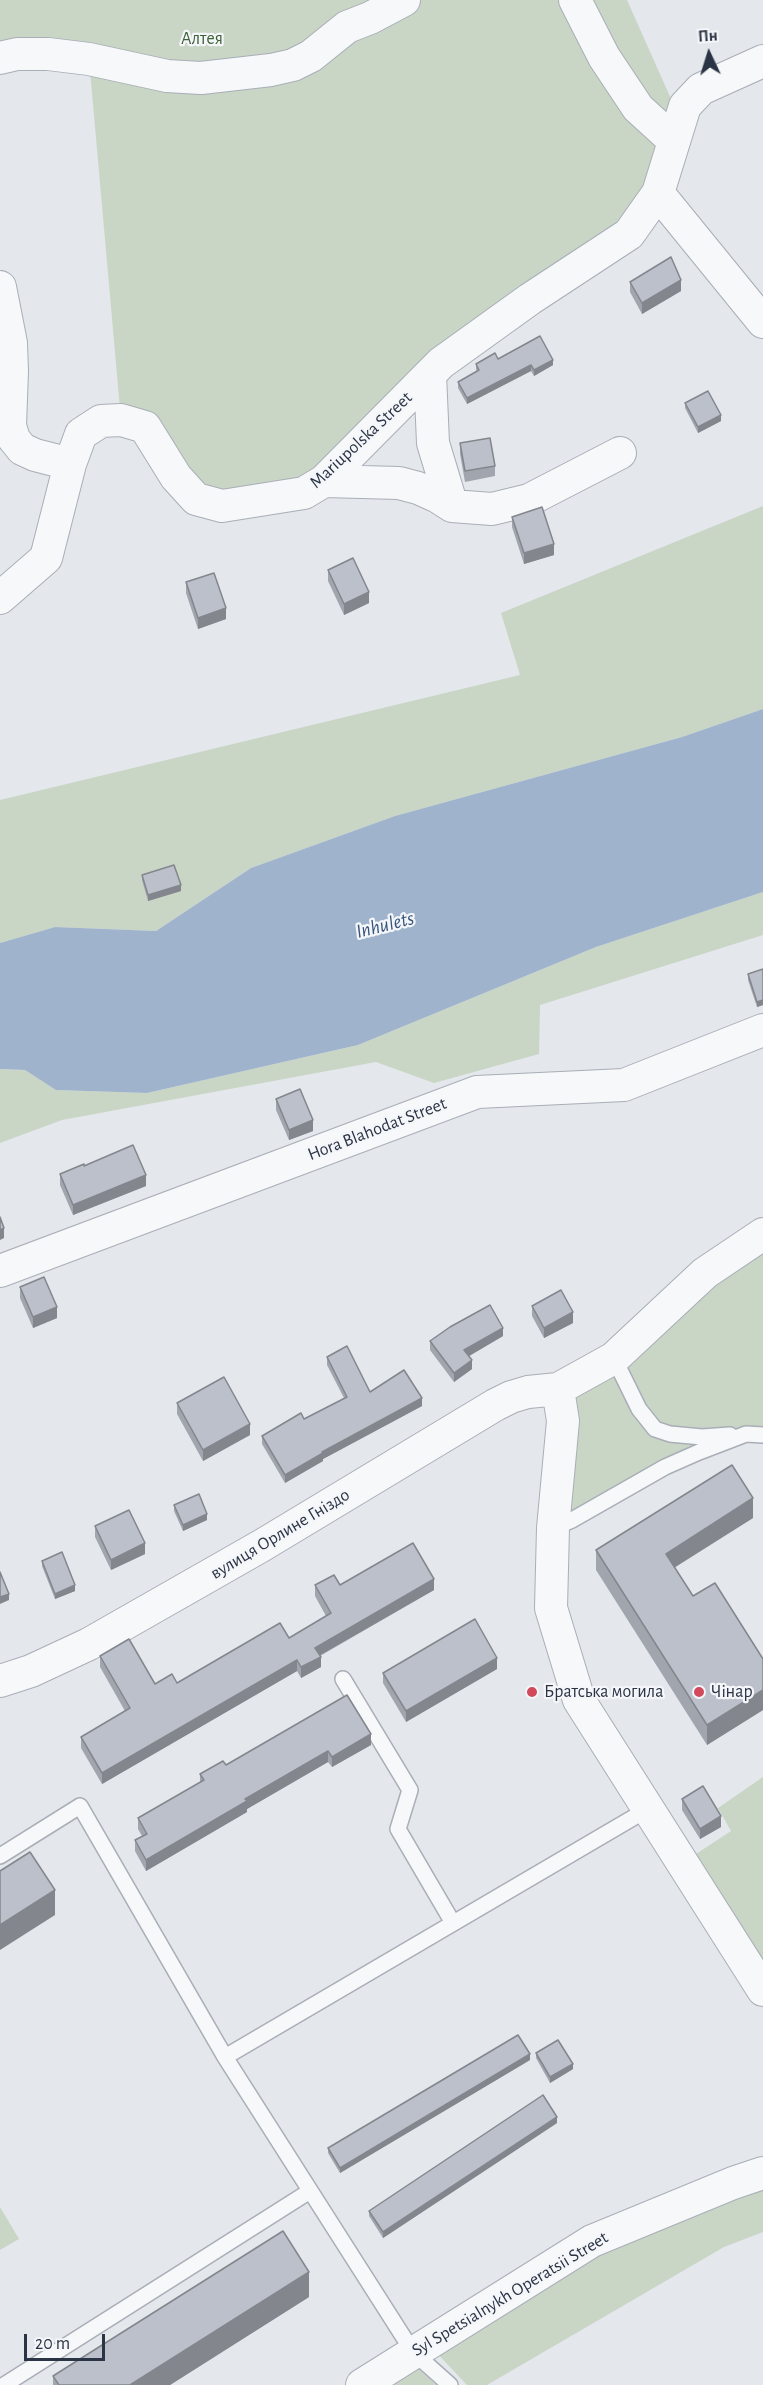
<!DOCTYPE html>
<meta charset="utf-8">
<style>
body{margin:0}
#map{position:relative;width:763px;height:2385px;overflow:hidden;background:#e4e7ec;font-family:"Alegreya Sans",sans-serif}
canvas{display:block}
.north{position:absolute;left:679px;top:24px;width:60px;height:60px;-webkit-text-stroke:4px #f4f6f9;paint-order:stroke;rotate:356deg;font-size:16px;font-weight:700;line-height:24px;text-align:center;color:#2b3445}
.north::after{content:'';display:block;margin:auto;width:21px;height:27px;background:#2b3445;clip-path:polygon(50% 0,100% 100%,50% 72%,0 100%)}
.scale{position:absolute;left:24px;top:2334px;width:81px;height:27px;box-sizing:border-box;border:3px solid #2b3445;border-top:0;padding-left:8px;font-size:18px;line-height:21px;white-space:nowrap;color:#2b3445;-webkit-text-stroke:4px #f4f6f9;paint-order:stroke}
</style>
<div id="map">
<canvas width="763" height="2385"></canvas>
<div class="north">Пн</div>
<div class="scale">20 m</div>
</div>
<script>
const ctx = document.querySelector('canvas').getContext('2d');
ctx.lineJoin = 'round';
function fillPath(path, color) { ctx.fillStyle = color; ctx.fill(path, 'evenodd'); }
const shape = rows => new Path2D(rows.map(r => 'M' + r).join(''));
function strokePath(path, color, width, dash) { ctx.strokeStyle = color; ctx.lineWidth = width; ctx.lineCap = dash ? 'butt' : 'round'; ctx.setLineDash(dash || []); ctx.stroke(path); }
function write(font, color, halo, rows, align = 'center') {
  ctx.font = font + ' "Alegreya Sans",sans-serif'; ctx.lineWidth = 4.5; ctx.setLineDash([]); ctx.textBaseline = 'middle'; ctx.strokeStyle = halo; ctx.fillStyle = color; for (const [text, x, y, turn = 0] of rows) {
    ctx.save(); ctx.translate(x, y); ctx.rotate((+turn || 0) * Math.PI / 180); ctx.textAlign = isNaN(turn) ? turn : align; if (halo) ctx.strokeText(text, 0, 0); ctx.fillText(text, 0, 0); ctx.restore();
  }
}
fillPath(shape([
 [0,0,627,0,680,119,658,193,530,299,324,481,222,506,121,420,89,59,0,58],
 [763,506,763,709,682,737,395,816,251,868,156,931,55,927,0,943,0,800,520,675,501,613],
 [763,892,763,935,540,1005,539,1054,434,1083,376,1062,62,1120,0,1143,0,1069,25,1070,57,1090,147,1093,358,1045,596,947],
 [763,1234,763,1435,746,1434,553,1528,558,1389],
 [763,1777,763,1967,693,1856,731,1831,718,1808],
 [763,2183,763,2232,724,2247,487,2385,467,2385,433,2349,597,2251],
 [0,2207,19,2239,0,2250],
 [414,2365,436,2385,382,2385]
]), '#c9d6c5');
fillPath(shape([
 [763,709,763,892,596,947,358,1045,147,1093,56,1090,25,1070,0,1069,0,943,55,927,156,931,251,868,395,816,682,737]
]), '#9fb4cc');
const lane = shape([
 [614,1358,639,1409,655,1429,670,1434,702,1437,730,1435],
 [553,1528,572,1520,665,1467,699,1452,746,1434,763,1435],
 [343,1679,410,1790,398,1829,453,1923],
 [0,1856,80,1806,225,2057,413,2352,450,2385],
 [225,2057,648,1809],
 [4,2385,310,2191]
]);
const street = shape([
 [575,0,604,57,638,108,673,140],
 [0,58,17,54,48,54,89,59,167,76,201,78,271,70,293,65,311,56,347,27,370,18,404,0],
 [658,193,763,322],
 [0,287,11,343,12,371,10,426,14,439,22,449,35,455,70,464],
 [430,374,433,443,452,506],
 [324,481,399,483,418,488,438,497,452,506,492,509,529,500,620,453],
 [0,598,46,558,70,464,81,434,101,421,121,420,145,427,176,477,196,499,222,506,304,493,324,481,441,363,530,299,629,234,658,193,685,106,701,89,763,61],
 [0,1271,477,1092,624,1085,763,1030],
 [558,1389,563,1421,553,1528,551,1608,579,1700,763,1990],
 [0,1681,31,1671,89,1644,261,1546,495,1405,511,1397,528,1392,558,1389,614,1358,705,1273,763,1234],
 [362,2385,592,2241,733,2183,763,2173]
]);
strokePath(lane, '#a9aeb7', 18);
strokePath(street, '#a9aeb7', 34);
strokePath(lane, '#f7f8fa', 15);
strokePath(street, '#f7f8fa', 32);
fillPath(shape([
 [630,282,681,291,642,314,630,292],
 [498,359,553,365,534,376,531,371,467,404,458,388,458,382,477,372,476,369,476,364],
 [685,403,721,421,698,433,685,408],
 [460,443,495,466,495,476,465,482,460,454],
 [512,517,554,555,524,564,512,527],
 [328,570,369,603,344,615,328,581],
 [186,582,226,619,198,629,186,593],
 [142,875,181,891,148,901,142,880],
 [763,969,763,1005,757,1007,748,980,748,974],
 [276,1099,313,1131,289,1140,276,1110],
 [84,1166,146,1186,73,1215,60,1185,60,1174],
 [20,1287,57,1318,33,1328,20,1298],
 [532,1306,573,1323,544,1338,532,1316],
 [503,1336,469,1356,472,1369,454,1382,430,1350,430,1341],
 [327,1357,370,1392,422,1406,323,1459,323,1461,285,1483,262,1444,262,1436,304,1419,344,1398,327,1365],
 [177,1403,250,1435,203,1461,177,1414],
 [174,1505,207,1520,183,1531,174,1511],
 [753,1518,674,1567,693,1596,763,1659,763,1710,707,1745,596,1570,596,1550],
 [95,1526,145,1554,111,1570,95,1537],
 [42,1561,75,1591,55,1599,42,1566],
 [315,1585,340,1585,434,1590,320,1656,321,1667,301,1678,297,1671,102,1784,81,1748,81,1737,125,1711,100,1667,100,1656,155,1684,177,1683,289,1638,326,1616,315,1596],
 [497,1669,406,1722,383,1683,383,1673],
 [371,1745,332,1767,328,1762,247,1809,247,1812,146,1871,135,1851,135,1840,142,1836,138,1829,138,1818,200,1782,200,1774,226,1765],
 [682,1799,721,1827,700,1839,682,1810],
 [536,2053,573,2069,550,2083,536,2058],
 [530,2060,340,2173,328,2153,328,2148],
 [557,2123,383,2238,369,2216,369,2211],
 [309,2297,170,2385,53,2385,53,2376]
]), '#a1a5ae');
fillPath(shape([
 [681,280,681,291,642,314,642,303],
 [553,360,553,365,534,376,534,370],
 [531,365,531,371,467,404,467,398],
 [721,415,721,421,698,433,698,427],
 [554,544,554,555,524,564,524,553],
 [369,592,369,603,344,615,344,604],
 [226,608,226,619,198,629,198,618],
 [181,885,181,891,148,901,148,895],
 [763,1000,763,1005,757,1007,757,1002],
 [313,1120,313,1131,289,1140,289,1130],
 [146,1175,146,1186,73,1215,73,1205],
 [4,1228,4,1238,0,1240,0,1230],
 [57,1307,57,1318,33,1328,33,1317],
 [573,1312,573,1323,544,1338,544,1328],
 [503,1328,503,1336,464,1359,464,1350],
 [472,1360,472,1369,454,1382,454,1373],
 [422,1398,422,1406,323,1459,323,1461,285,1483,285,1475,322,1452],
 [250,1424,250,1435,203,1461,203,1450],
 [753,1498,753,1518,666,1573,666,1554],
 [207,1514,207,1520,183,1531,183,1525],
 [145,1543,145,1554,111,1570,111,1560],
 [434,1579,434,1590,315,1658,315,1648],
 [75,1585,75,1591,55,1599,55,1594],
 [9,1594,9,1600,0,1604,0,1597],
 [321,1657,321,1667,301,1678,301,1667],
 [497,1658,497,1669,406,1722,406,1711],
 [297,1660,297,1671,102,1784,102,1773],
 [763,1690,763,1710,707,1745,707,1725],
 [371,1734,371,1745,332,1767,332,1757],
 [328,1751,328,1762,247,1809,247,1812,146,1871,146,1860,245,1799],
 [721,1816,721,1827,700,1839,700,1829],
 [55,1890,55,1915,0,1950,0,1925],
 [530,2054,530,2060,340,2173,340,2168],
 [573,2064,573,2069,550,2083,550,2077],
 [557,2117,557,2123,383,2238,383,2232],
 [309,2272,309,2297,170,2385,130,2385]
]), '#83868d');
const building = shape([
 [671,257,681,280,642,303,630,282,671,257],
 [540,336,553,360,534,370,531,365,467,398,458,382,479,370,476,364,495,353,498,359,540,336],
 [708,391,721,415,698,427,685,403,708,391],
 [490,438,495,466,465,471,460,443,490,438],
 [542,507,554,544,524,553,512,517,542,507],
 [353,558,369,592,344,604,328,570,353,558],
 [214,573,226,608,198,618,186,582,214,573],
 [174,865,181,885,148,895,142,875,174,865],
 [763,969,763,1000,757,1002,748,974,763,969],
 [300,1089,313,1120,289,1130,276,1099,300,1089],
 [133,1145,146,1175,73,1205,60,1174,84,1164,84,1166,133,1145],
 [0,1217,4,1228,0,1230,0,1217],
 [44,1277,57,1307,33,1317,20,1287,44,1277],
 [561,1290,573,1312,544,1328,532,1306,561,1290],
 [490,1305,503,1328,464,1350,472,1360,454,1373,430,1341,450,1327,490,1305],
 [347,1346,370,1392,404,1370,422,1398,322,1452,323,1453,285,1475,262,1436,301,1413,304,1419,347,1397,327,1357,347,1346],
 [224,1377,250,1424,203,1450,177,1403,224,1377],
 [732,1465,753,1498,666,1554,693,1596,715,1583,763,1659,763,1690,707,1725,596,1550,732,1465],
 [199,1494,207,1514,183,1525,174,1505,199,1494],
 [129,1510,145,1543,111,1560,95,1526,129,1510],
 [413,1543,434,1579,315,1648,321,1657,301,1667,297,1660,102,1773,81,1737,130,1708,100,1656,129,1639,155,1684,172,1674,177,1683,280,1623,289,1638,331,1613,315,1585,334,1575,340,1585,413,1543],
 [62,1552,75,1585,55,1594,42,1561,62,1552],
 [0,1572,9,1594,0,1597,0,1572],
 [475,1619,497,1658,406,1711,383,1673,475,1619],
 [347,1695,371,1734,332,1757,328,1751,245,1799,247,1801,146,1860,135,1840,147,1834,138,1818,204,1780,200,1774,223,1761,226,1765,347,1695],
 [703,1786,721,1816,700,1829,682,1799,703,1786],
 [30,1852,55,1890,0,1925,0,1871,30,1852],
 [518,2035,530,2054,340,2168,328,2148,518,2035],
 [558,2040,573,2064,550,2077,536,2053,558,2040],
 [543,2095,557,2117,383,2232,369,2211,543,2095],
 [283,2231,309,2272,130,2385,59,2385,53,2376,283,2231]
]);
fillPath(building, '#bbc0ca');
strokePath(building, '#83868d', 1.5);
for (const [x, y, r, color] of [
 [532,1692,6,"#d1495b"],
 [699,1692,6,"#d1495b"]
]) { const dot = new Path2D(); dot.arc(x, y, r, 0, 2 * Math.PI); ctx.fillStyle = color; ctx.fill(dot); strokePath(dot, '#f4f6f9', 2); }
write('18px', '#3f6138', '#f4f6f9', [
 ["Алтея",202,39]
]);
write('18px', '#2b3445', '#f4f6f9', [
 ["Mariupolska Street",361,440,-43],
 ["Hora Blahodat Street",377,1129,-21],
 ["вулиця Орлине Гніздо",280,1534,-31],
 ["Syl Spetsialnykh Operatsii Street",510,2294,-31]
]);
write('18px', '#2b3445', '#f4f6f9', [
 ["Братська могила",544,1692],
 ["Чінар",711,1692]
], 'left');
write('italic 20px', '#34527a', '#f4f6f9', [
 ["Inhulets",385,925,-14]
]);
</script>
